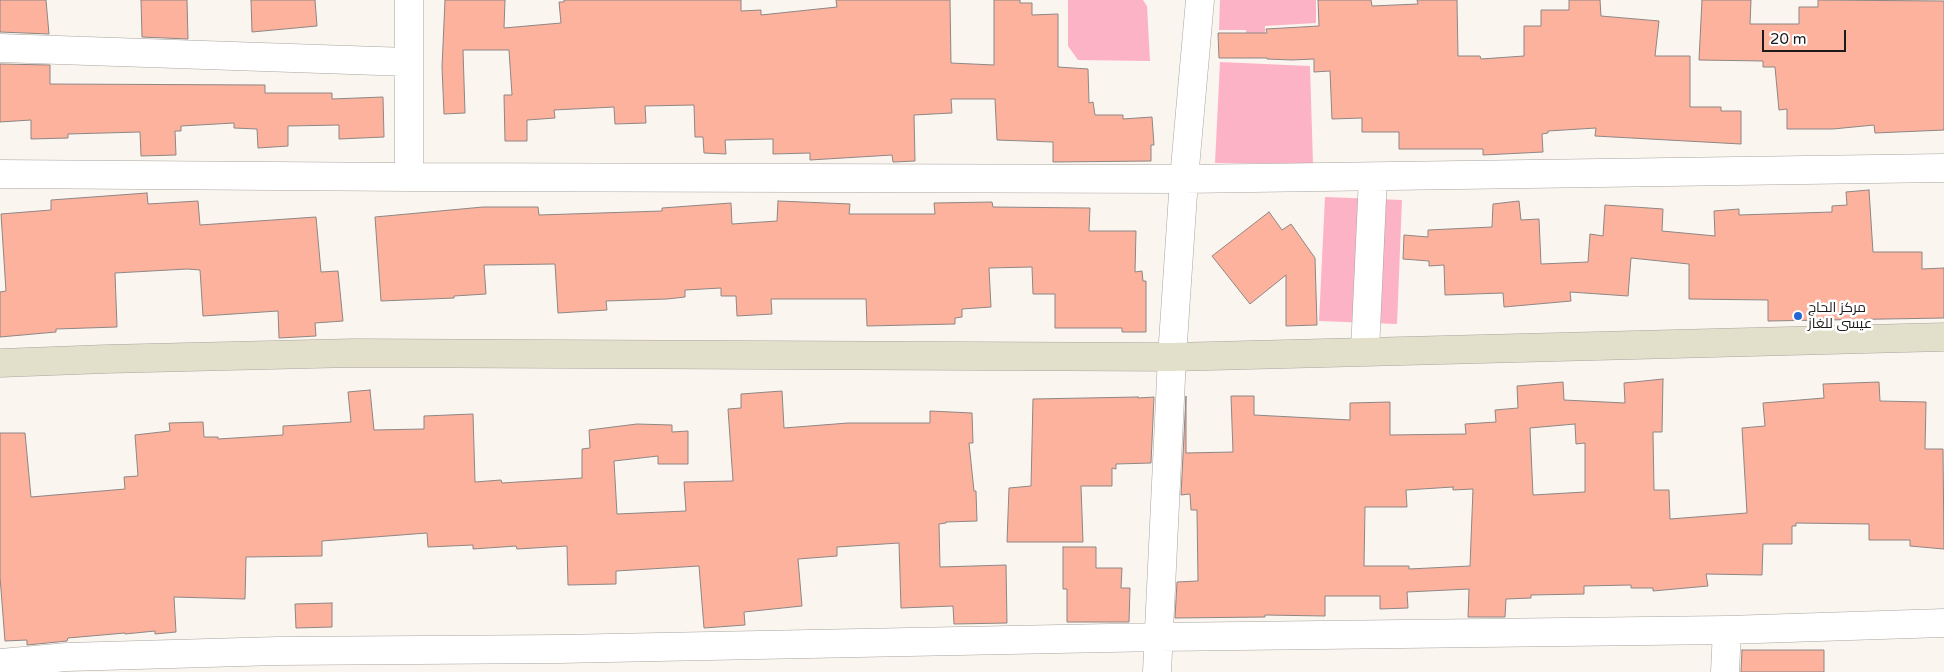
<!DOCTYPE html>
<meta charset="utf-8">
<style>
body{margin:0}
#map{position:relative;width:1944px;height:672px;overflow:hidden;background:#fbf5ef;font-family:"Varela Round",sans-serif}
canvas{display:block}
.scale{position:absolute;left:1762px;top:30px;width:84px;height:22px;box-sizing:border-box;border:2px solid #1c1a18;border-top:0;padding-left:6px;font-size:15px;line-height:18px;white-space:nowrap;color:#1c1a18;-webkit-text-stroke:4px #fff;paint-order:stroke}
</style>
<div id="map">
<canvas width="1944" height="672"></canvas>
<div class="scale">20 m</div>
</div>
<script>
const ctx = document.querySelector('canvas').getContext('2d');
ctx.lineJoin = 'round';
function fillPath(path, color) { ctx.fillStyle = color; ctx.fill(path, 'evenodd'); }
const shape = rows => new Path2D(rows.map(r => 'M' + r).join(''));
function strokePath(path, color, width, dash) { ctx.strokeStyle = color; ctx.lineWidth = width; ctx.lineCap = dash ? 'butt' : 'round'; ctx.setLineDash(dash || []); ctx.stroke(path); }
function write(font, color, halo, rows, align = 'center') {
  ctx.font = font + ' "Varela Round",Cairo,sans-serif'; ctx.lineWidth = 5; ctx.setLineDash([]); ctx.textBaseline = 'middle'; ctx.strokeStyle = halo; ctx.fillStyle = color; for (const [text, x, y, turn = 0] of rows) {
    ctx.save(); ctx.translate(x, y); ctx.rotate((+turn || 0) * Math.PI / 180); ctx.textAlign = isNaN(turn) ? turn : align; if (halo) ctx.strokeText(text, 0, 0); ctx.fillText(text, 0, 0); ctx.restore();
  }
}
fillPath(shape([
 [1068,0,1143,0,1147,6,1150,61,1078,60,1068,46],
 [1220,0,1316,0,1316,23,1265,26,1265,35,1246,36,1246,30,1219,30],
 [1220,62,1310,66,1313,164,1215,163],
 [1325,197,1402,200,1397,324,1319,321]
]), '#fdb3c6');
const building = shape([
 [0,0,46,0,49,34,0,32,0,0],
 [141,0,187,0,188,39,142,37,141,0],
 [251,0,315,0,317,26,252,32,251,0],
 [445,0,505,0,504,28,561,23,559,2,564,2,564,0,741,0,741,11,761,10,761,15,837,7,836,0,950,0,951,63,994,65,994,0,1020,0,1020,3,1032,3,1032,15,1058,14,1058,67,1088,69,1089,103,1093,102,1095,115,1123,115,1123,119,1152,117,1154,145,1151,145,1151,161,1053,162,1053,142,997,140,995,99,951,99,952,113,914,115,915,161,893,162,892,155,810,160,810,153,773,154,773,139,725,140,726,154,704,153,703,137,695,137,694,105,645,106,646,123,615,124,614,107,554,110,555,118,527,120,527,141,505,141,504,95,512,95,509,50,463,50,465,113,444,114,442,67,445,0],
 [1318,0,1371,0,1372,6,1418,4,1417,0,1457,0,1458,56,1480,56,1481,59,1524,56,1524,26,1541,26,1541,10,1569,10,1569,0,1600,0,1601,16,1659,21,1655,56,1690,56,1690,107,1721,107,1721,111,1741,111,1741,144,1595,136,1596,128,1548,131,1548,133,1542,134,1543,152,1483,155,1483,149,1399,149,1399,132,1362,132,1362,118,1332,119,1330,71,1314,72,1314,59,1292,60,1267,59,1267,58,1219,58,1218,33,1267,33,1266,29,1319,26,1318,0],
 [1702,0,1751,0,1750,24,1799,24,1799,7,1818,7,1818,0,1944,1,1944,130,1875,133,1874,125,1833,129,1787,129,1787,109,1779,110,1775,67,1763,67,1763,61,1699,60,1702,0],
 [0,64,50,65,50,84,265,85,265,93,332,93,332,99,383,97,384,137,339,139,339,125,288,126,288,146,258,148,257,129,234,128,234,123,181,126,181,131,175,131,176,155,141,156,140,132,68,134,68,138,31,139,31,120,0,122,0,64],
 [1869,190,1873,252,1922,252,1922,269,1944,268,1944,318,1768,321,1768,300,1689,299,1689,264,1631,258,1628,296,1570,292,1571,301,1504,307,1503,293,1445,295,1444,265,1429,266,1429,261,1403,259,1404,235,1428,237,1428,230,1492,227,1493,204,1519,201,1521,220,1539,219,1541,264,1588,262,1590,234,1603,236,1605,205,1663,209,1662,231,1715,236,1714,211,1739,209,1739,215,1832,212,1832,206,1847,205,1846,192,1869,190],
 [147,193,148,204,198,201,200,225,316,217,321,272,338,271,343,321,315,323,316,336,279,338,278,311,203,316,200,270,187,269,115,273,117,327,56,329,56,332,0,337,0,292,6,291,1,214,51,210,51,200,147,193],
 [778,201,850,204,849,214,935,214,934,203,992,202,993,207,1090,208,1089,231,1136,231,1135,272,1142,271,1143,281,1146,281,1146,332,1122,332,1122,328,1055,328,1055,294,1033,294,1032,267,989,268,991,307,962,309,962,317,955,318,955,324,867,326,866,299,771,299,772,314,737,316,736,296,721,296,721,288,685,290,685,297,667,299,606,301,607,310,558,313,555,264,484,265,486,294,454,296,454,298,381,301,375,217,483,207,538,207,539,215,662,211,662,208,731,203,732,224,777,221,778,201],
 [1269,212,1282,230,1291,224,1315,258,1317,325,1286,326,1286,275,1250,304,1212,256,1269,212],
 [1663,379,1662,432,1653,432,1654,490,1669,490,1670,519,1747,513,1742,428,1765,426,1763,403,1824,398,1823,384,1879,382,1880,401,1926,402,1925,449,1943,449,1944,549,1910,546,1910,540,1869,540,1869,524,1796,523,1796,526,1792,526,1792,544,1763,544,1762,575,1706,574,1708,586,1653,591,1653,588,1631,588,1631,585,1584,586,1584,594,1531,595,1531,598,1506,599,1505,617,1468,617,1469,589,1407,592,1408,608,1380,609,1380,596,1325,596,1325,616,1265,615,1265,617,1175,618,1177,582,1198,581,1197,510,1191,510,1190,494,1181,495,1186,396,1186,453,1233,452,1231,396,1254,396,1254,415,1350,420,1350,403,1390,402,1390,435,1466,434,1465,424,1496,422,1495,410,1518,408,1517,386,1563,382,1564,400,1625,403,1624,383,1663,379],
 [1575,424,1576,444,1585,443,1585,492,1533,495,1530,428,1575,424],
 [1453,487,1453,490,1473,489,1470,566,1409,569,1409,566,1364,566,1365,507,1407,507,1406,490,1453,487],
 [370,390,374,430,424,429,424,416,473,414,475,482,501,480,502,483,582,478,582,449,590,448,589,430,637,424,672,425,672,432,688,431,688,464,658,464,658,456,614,461,617,514,686,511,684,482,733,481,728,409,741,408,741,394,782,391,784,428,848,423,930,423,930,411,972,413,973,443,969,443,974,491,976,491,977,521,946,522,946,523,939,524,940,567,1006,565,1007,623,954,624,953,606,901,608,899,543,837,547,837,556,798,559,802,606,744,612,745,625,704,628,699,566,616,571,616,584,568,585,567,546,517,549,516,546,473,549,473,545,428,547,427,533,322,541,322,556,246,557,245,599,174,597,176,632,155,634,155,631,125,634,125,633,68,638,67,641,27,645,27,640,5,641,0,577,0,433,25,433,31,497,125,489,124,477,138,476,135,435,170,431,169,423,203,422,204,437,218,437,218,439,283,435,283,426,351,422,348,392,370,390],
 [1138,397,1138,398,1154,397,1151,463,1116,464,1116,469,1112,468,1112,486,1081,486,1083,542,1007,542,1009,488,1031,486,1033,399,1138,397],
 [1063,547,1096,547,1096,568,1122,568,1121,588,1130,588,1129,622,1067,622,1067,589,1063,589,1063,547],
 [332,603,332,627,296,628,295,604,332,603],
 [1742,650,1824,650,1824,672,1741,672,1742,650]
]);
fillPath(building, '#fcb29d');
strokePath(building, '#8e8684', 1);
const street = shape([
 [0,48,408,62],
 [0,174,409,177,1184,179,1944,168],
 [409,177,409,0],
 [1365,351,1373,177],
 [0,663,67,657,278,651,559,649,1159,637,1727,630,1944,623],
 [1157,672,1172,357,1184,179,1200,0],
 [1725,672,1727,630]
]);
const secondary = shape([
 [0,363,106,359,353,353,1172,357,1944,337]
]);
strokePath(street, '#a9a49f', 29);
strokePath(secondary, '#a9a49f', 29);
strokePath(street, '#fff', 28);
strokePath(secondary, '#e2e0cb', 28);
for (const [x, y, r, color] of [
 [1798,316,5,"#2666d2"]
]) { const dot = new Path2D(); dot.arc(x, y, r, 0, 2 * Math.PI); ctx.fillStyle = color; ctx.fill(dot); strokePath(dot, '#fff', 2); }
write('14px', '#1c1a18', '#fff', [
 ["مركز الحاج",1808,308],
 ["عيسى للغاز",1808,324]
], 'left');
</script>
